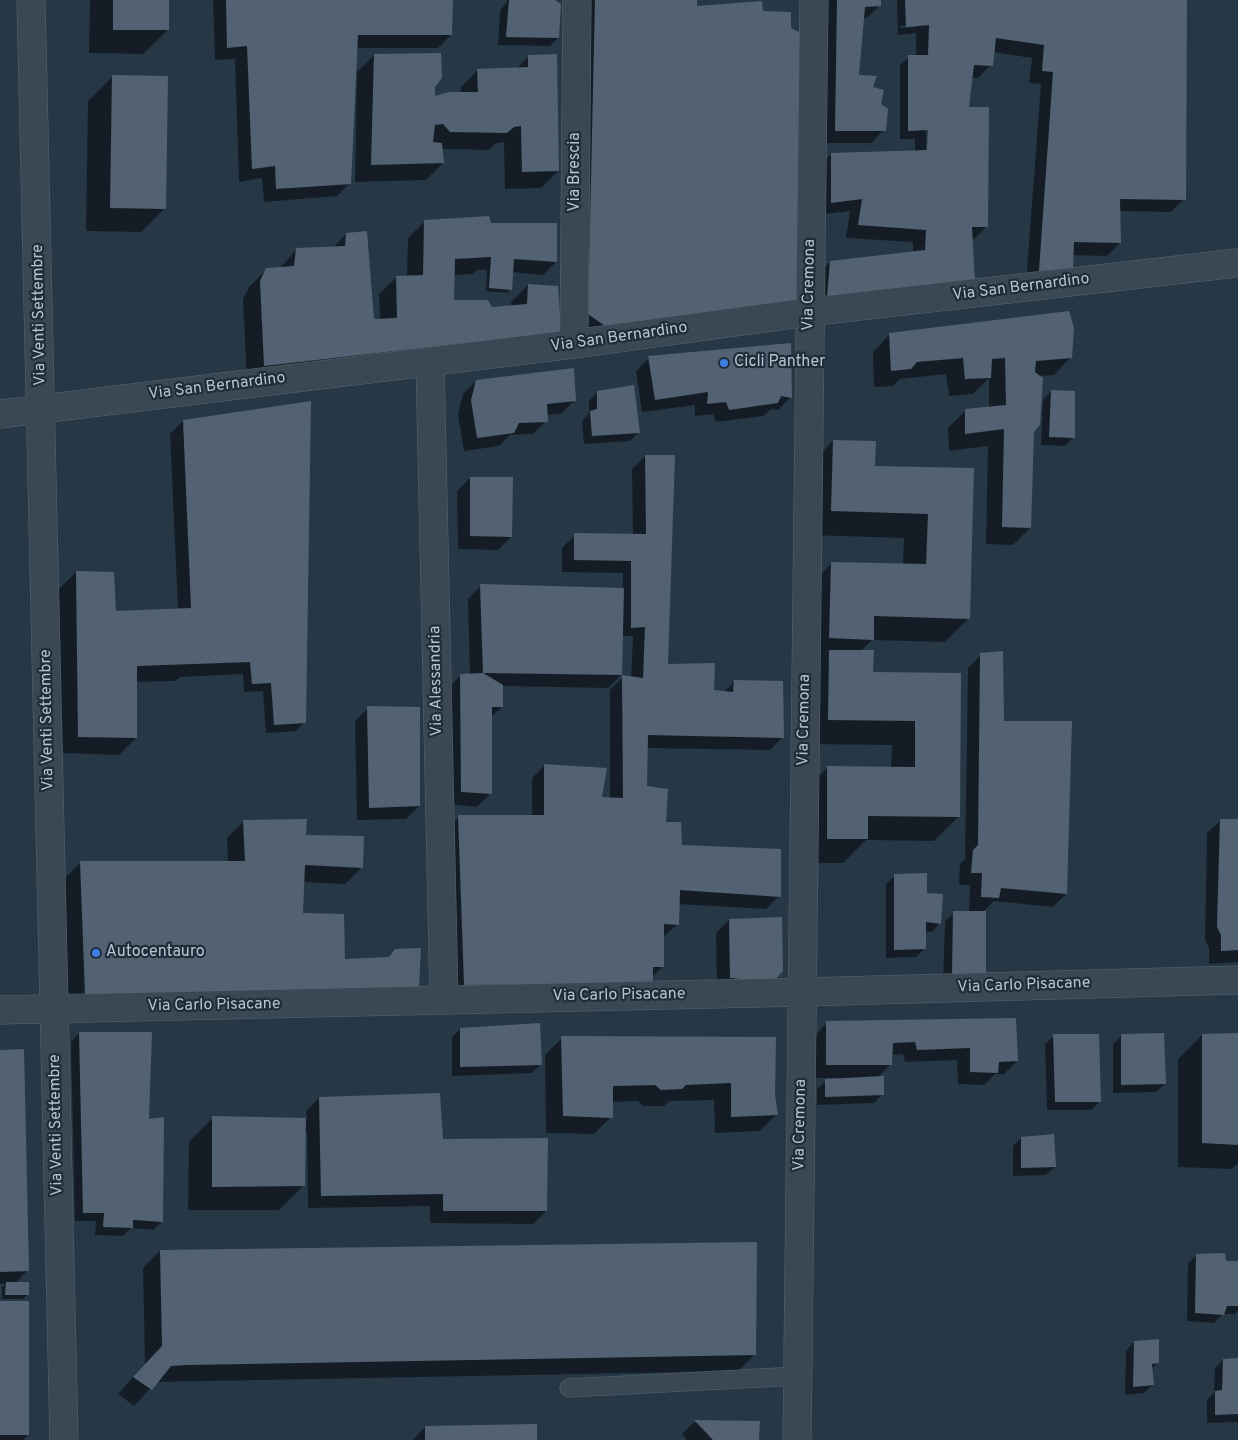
<!DOCTYPE html>
<style>
body{margin:0}
canvas{display:block;background:#263745}
</style>
<canvas width="1238" height="1440"></canvas>
<script>
const ctx = document.querySelector('canvas').getContext('2d');
ctx.lineJoin = 'round';
function fillPath(path, color) { ctx.fillStyle = color; ctx.fill(path, 'evenodd'); }
const shape = rows => new Path2D(rows.map(r => 'M' + r).join(''));
function strokePath(path, color, width, dash) { ctx.strokeStyle = color; ctx.lineWidth = width; ctx.lineCap = dash ? 'butt' : 'round'; ctx.setLineDash(dash || []); ctx.stroke(path); }
function write(font, color, halo, rows, align = 'center') {
  ctx.font = font + ' Overpass,sans-serif'; ctx.lineWidth = 4.5; ctx.setLineDash([]); ctx.textBaseline = 'middle'; ctx.strokeStyle = halo; ctx.fillStyle = color; for (const [text, x, y, turn = 0] of rows) {
    ctx.save(); ctx.translate(x, y); ctx.rotate((+turn || 0) * Math.PI / 180); ctx.textAlign = isNaN(turn) ? turn : align; if (halo) ctx.strokeText(text, 0, 0); ctx.fillText(text, 0, 0); ctx.restore();
  }
}
fillPath(shape([
 [90,0,168,0,168,30,143,54,89,53],
 [213,0,452,0,451,35,438,48,356,48,350,183,337,196,264,202,262,178,239,182,235,59,215,60],
 [508,0,552,0,558,38,550,46,498,45,500,11],
 [578,0,696,0,696,7,794,303,588,342],
 [824,0,880,0,880,5,867,18,862,18,858,76,871,88,879,104,884,130,871,143,822,143],
 [897,0,1186,0,1184,199,1171,212,1119,211,1120,243,1107,256,1072,255,1072,269,1026,283,1041,84,1029,83,1032,58,993,52,991,65,978,78,971,78,968,108,986,227,973,240,814,310,817,275,830,262,913,253,913,242,846,238,850,211,818,215,818,167,831,154,915,152,915,139,900,139,900,65,909,57,916,57,916,33,898,35],
 [916,25,916,27,900,28,900,26],
 [929,128,928,156,926,156,926,130],
 [374,55,434,86,433,97,461,93,461,87,478,70,516,69,529,56,558,171,541,188,505,189,504,142,496,143,489,150,442,149,443,163,426,180,355,182,357,72],
 [112,77,165,208,141,232,86,231,88,101],
 [425,221,491,225,556,262,543,275,512,272,511,289,507,293,486,291,487,270,477,270,473,274,453,275,453,301,492,308,511,307,511,302,528,285,560,332,247,382,243,299,249,287,266,270,279,269,297,249,333,248,346,234,372,320,380,320,379,294,397,277,407,277,408,238],
 [890,334,1071,357,1054,375,1038,376,1032,431,1030,528,1013,545,986,544,988,446,949,451,948,428,965,411,989,408,989,378,973,394,949,396,946,374,900,379,893,386,874,387,873,352],
 [649,358,791,397,778,410,771,409,763,416,716,422,713,414,695,416,695,405,642,412,636,371],
 [476,381,574,401,561,414,546,415,546,421,533,434,510,435,499,446,464,451,458,414,463,394],
 [1051,391,1073,438,1065,446,1041,445,1043,400],
 [598,392,639,432,630,441,584,444,582,421,589,413,589,401],
 [183,421,304,723,296,731,266,733,263,691,244,692,243,674,180,677,175,681,135,682,136,738,119,755,61,753,59,589,76,572,115,612,178,610,170,434],
 [833,441,874,467,973,470,969,618,945,642,872,640,860,652,872,673,960,675,958,817,934,841,866,840,843,863,803,863,804,791,828,767,891,768,892,745,805,744,808,587,832,563,903,565,904,538,807,535,809,465],
 [645,456,667,665,713,692,723,693,735,681,783,737,770,750,647,748,645,787,665,823,681,846,779,896,766,909,678,904,678,924,663,937,662,967,652,977,452,998,446,830,459,817,532,816,532,778,545,765,601,798,610,799,610,690,623,677,631,678,633,636,622,636,621,675,608,688,502,686,502,707,491,717,490,794,477,807,449,804,448,688,461,675,470,675,468,599,481,586,623,589,623,573,562,572,562,548,575,535,633,536,632,469],
 [470,478,511,537,498,550,458,549,457,491],
 [981,655,1003,722,1071,722,1066,894,1053,907,994,901,984,911,985,975,943,985,945,921,954,913,969,912,970,885,959,885,960,864,965,859,968,668],
 [368,708,419,806,406,819,357,820,355,721],
 [244,821,305,837,362,867,345,884,303,882,302,914,344,961,418,987,69,1011,64,879,81,862,228,862,227,838],
 [1220,821,1238,821,1238,962,1209,964,1209,948,1205,940,1207,833],
 [895,876,926,894,940,923,932,932,924,931,925,948,916,957,886,958,886,884],
 [729,920,772,981,717,990,716,933],
 [1015,1019,1017,1061,1004,1074,995,1074,984,1085,958,1084,957,1060,905,1062,903,1054,891,1055,891,1064,877,1078,883,1094,874,1103,817,1105,817,1089,826,1081,840,1080,840,1078,813,1078,814,1036,827,1023],
 [461,1029,541,1064,532,1073,452,1076,452,1037],
 [79,1033,148,1121,162,1222,153,1230,131,1228,123,1236,95,1235,96,1221,75,1221,71,1042],
 [1238,1034,1238,1163,1232,1169,1178,1167,1178,1059,1202,1035],
 [1122,1035,1165,1084,1156,1092,1113,1093,1113,1044],
 [1054,1036,1100,1101,1091,1110,1047,1110,1045,1044],
 [562,1038,775,1038,774,1095,777,1114,760,1131,715,1133,714,1100,669,1101,664,1106,643,1106,638,1101,611,1102,611,1117,594,1134,546,1133,545,1055],
 [0,1051,28,1270,15,1283,27,1295,23,1299,2,1299,2,1287,6,1284,0,1284],
 [319,1098,442,1140,546,1211,533,1224,430,1223,430,1206,308,1208,307,1133,305,1133,303,1186,279,1210,188,1210,189,1142,213,1118,307,1119,306,1111],
 [1021,1138,1055,1167,1046,1175,1013,1176,1013,1146],
 [160,1251,755,1354,738,1371,156,1382,134,1406,118,1394,145,1364,143,1268],
 [1197,1255,1225,1263,1238,1262,1238,1311,1235,1314,1223,1314,1214,1323,1187,1321,1188,1263],
 [0,1302,28,1435,23,1440,0,1440],
 [1134,1342,1158,1363,1151,1369,1153,1385,1144,1393,1125,1395,1126,1351],
 [1223,1360,1238,1360,1238,1422,1207,1423,1207,1400,1214,1393,1215,1368],
 [694,1422,758,1422,758,1440,687,1440,682,1434],
 [425,1427,536,1440,413,1440]
]), '#0007');
fillPath(shape([
 [113,0,169,0,169,30,113,30],
 [226,0,453,0,452,35,358,35,351,184,276,189,275,166,252,169,247,46,227,48],
 [509,0,555,0,561,4,559,38,506,37],
 [595,0,697,0,697,6,762,1,763,11,791,12,791,28,801,33,796,304,605,326,588,314],
 [837,0,881,0,881,6,865,7,859,75,877,76,873,87,884,90,881,104,888,109,886,131,835,131],
 [905,0,1187,0,1186,200,1120,199,1121,243,1074,242,1073,269,1039,271,1053,72,1042,71,1044,45,996,38,993,66,974,65,969,107,989,107,988,227,972,227,975,282,827,298,830,261,925,250,926,230,858,225,862,199,831,203,831,153,927,150,928,130,908,131,908,55,928,55,929,25,906,27],
 [441,53,442,78,435,87,435,96,449,92,478,92,477,69,528,67,528,55,557,54,559,171,522,172,521,126,514,127,507,133,450,132,443,124,435,125,433,142,442,143,444,163,371,165,374,54],
 [112,75,168,76,166,209,110,208],
 [489,216,491,223,557,223,557,262,514,259,512,290,489,288,491,257,455,259,454,300,488,300,492,307,527,304,528,284,558,286,561,332,264,366,260,281,266,268,294,266,296,248,345,246,346,233,367,231,374,319,397,318,396,276,423,275,424,220],
 [1069,311,1074,328,1072,358,1036,361,1035,372,1043,378,1040,425,1034,432,1031,528,1002,527,1004,429,965,434,965,409,1006,405,1005,358,992,359,991,378,965,379,963,358,917,362,911,369,891,371,889,333],
 [791,343,792,398,781,396,778,403,729,410,726,402,707,404,708,392,655,400,648,356],
 [574,368,576,401,547,404,548,422,519,423,514,433,477,438,471,400,476,380],
 [634,385,640,433,592,436,590,411,597,409,597,391],
 [1051,390,1075,391,1075,438,1049,437],
 [311,401,306,723,274,725,271,683,252,684,250,662,137,666,137,738,78,737,76,571,114,572,116,611,191,608,183,420],
 [833,440,876,441,875,466,974,468,970,619,874,616,874,640,829,638,831,562,926,564,928,514,831,511],
 [645,455,675,455,668,664,715,663,714,690,733,692,734,680,783,681,784,738,648,735,647,786,668,789,666,822,681,822,682,845,781,849,781,897,680,890,679,925,664,924,664,967,653,967,653,983,464,985,458,815,544,815,544,764,607,768,602,797,623,798,622,675,483,673,480,584,624,588,622,675,643,678,645,627,631,628,631,561,574,560,574,533,646,534],
 [470,477,513,477,512,537,470,536],
 [829,650,874,650,873,672,961,673,960,817,868,816,868,839,827,839,827,766,915,767,915,721,828,720],
 [1003,651,1004,721,1072,721,1067,894,1001,888,999,898,981,897,982,873,971,873,973,850,978,845,980,653],
 [483,673,503,685,503,707,492,707,492,794,461,792,460,674],
 [367,706,420,707,420,806,369,808],
 [307,819,306,835,364,836,363,868,305,865,303,913,344,914,345,959,389,957,395,949,421,948,419,987,85,995,80,861,245,861,243,820],
 [1220,819,1238,819,1238,950,1221,951,1221,935,1217,927],
 [927,873,927,893,943,894,941,924,926,922,926,949,894,950,894,874],
 [953,911,986,911,986,976,952,977],
 [782,917,783,971,773,982,730,978,729,919],
 [1016,1018,1018,1061,999,1062,998,1073,970,1072,970,1048,917,1050,915,1042,893,1043,892,1065,826,1065,826,1021],
 [540,1023,542,1065,460,1067,460,1028],
 [79,1032,152,1032,149,1119,164,1117,163,1222,133,1220,133,1228,103,1227,104,1213,83,1213],
 [1164,1033,1166,1084,1121,1085,1121,1034],
 [1238,1033,1238,1145,1202,1143,1202,1034],
 [1053,1034,1099,1034,1101,1102,1055,1102],
 [561,1036,776,1037,775,1095,778,1115,731,1117,731,1083,686,1085,682,1089,661,1090,655,1085,613,1086,613,1118,563,1116],
 [24,1049,29,1271,0,1272,0,1050],
 [884,1076,884,1095,825,1097,825,1079],
 [440,1093,443,1139,548,1138,547,1211,443,1211,443,1194,321,1196,319,1097],
 [212,1116,306,1118,305,1186,212,1187],
 [1054,1134,1056,1167,1021,1168,1021,1137],
 [757,1242,756,1355,188,1365,171,1366,152,1390,133,1377,162,1346,160,1250],
 [1225,1253,1226,1261,1238,1261,1238,1306,1227,1306,1224,1315,1195,1313,1196,1254],
 [6,1282,29,1282,29,1295,5,1295],
 [0,1301,29,1301,29,1435,0,1435],
 [1159,1339,1159,1363,1152,1364,1154,1385,1133,1387,1134,1341],
 [1238,1358,1238,1414,1215,1415,1215,1391,1222,1390,1223,1359],
 [694,1420,760,1421,759,1440,713,1440],
 [537,1424,537,1440,425,1440,425,1426]
]), '#526272');
const service = shape([
 [569,1388,798,1376]
]);
const minor = shape([
 [574,344,577,0],
 [430,362,444,1000],
 [0,414,574,344,809,312,1238,263],
 [0,1010,803,992,1238,980],
 [797,1440,814,0]
]);
const tertiary = shape([
 [31,0,64,1440]
]);
strokePath(service, '#596671', 19);
strokePath(minor, '#596671', 29);
strokePath(tertiary, '#596671', 29);
strokePath(service, '#3a4854', 18);
strokePath(minor, '#3a4854', 28);
strokePath(tertiary, '#3a4854', 28);
for (const [x, y, r, color] of [
 [724,363,5,"#3f7fe0"],
 [96,953,5,"#3f7fe0"]
]) { const dot = new Path2D(); dot.arc(x, y, r, 0, 2 * Math.PI); ctx.fillStyle = color; ctx.fill(dot); strokePath(dot, '#1f2d3a', 2); }
write('16px', '#b8c3cd', '#1f2d3a', [
 ["Via Brescia",576,172,-90],
 ["Via Cremona",810,285,-89],
 ["Via San Bernardino",1021,288,-7],
 ["Via Venti Settembre",40,315,-91],
 ["Via San Bernardino",619,338,-8],
 ["Via San Bernardino",217,387,-7],
 ["Via Alessandria",437,681,-91],
 ["Via Venti Settembre",48,720,-91],
 ["Via Cremona",805,720,-89],
 ["Via Carlo Pisacane",1024,986,-2],
 ["Via Carlo Pisacane",619,996,-1],
 ["Via Carlo Pisacane",214,1006,-1],
 ["Via Venti Settembre",57,1125,-91],
 ["Via Cremona",801,1125,-89]
]);
write('16px', '#b8c3cd', '#1f2d3a', [
 ["Cicli Panther",734,363],
 ["Autocentauro",106,953]
], 'left');
</script>
